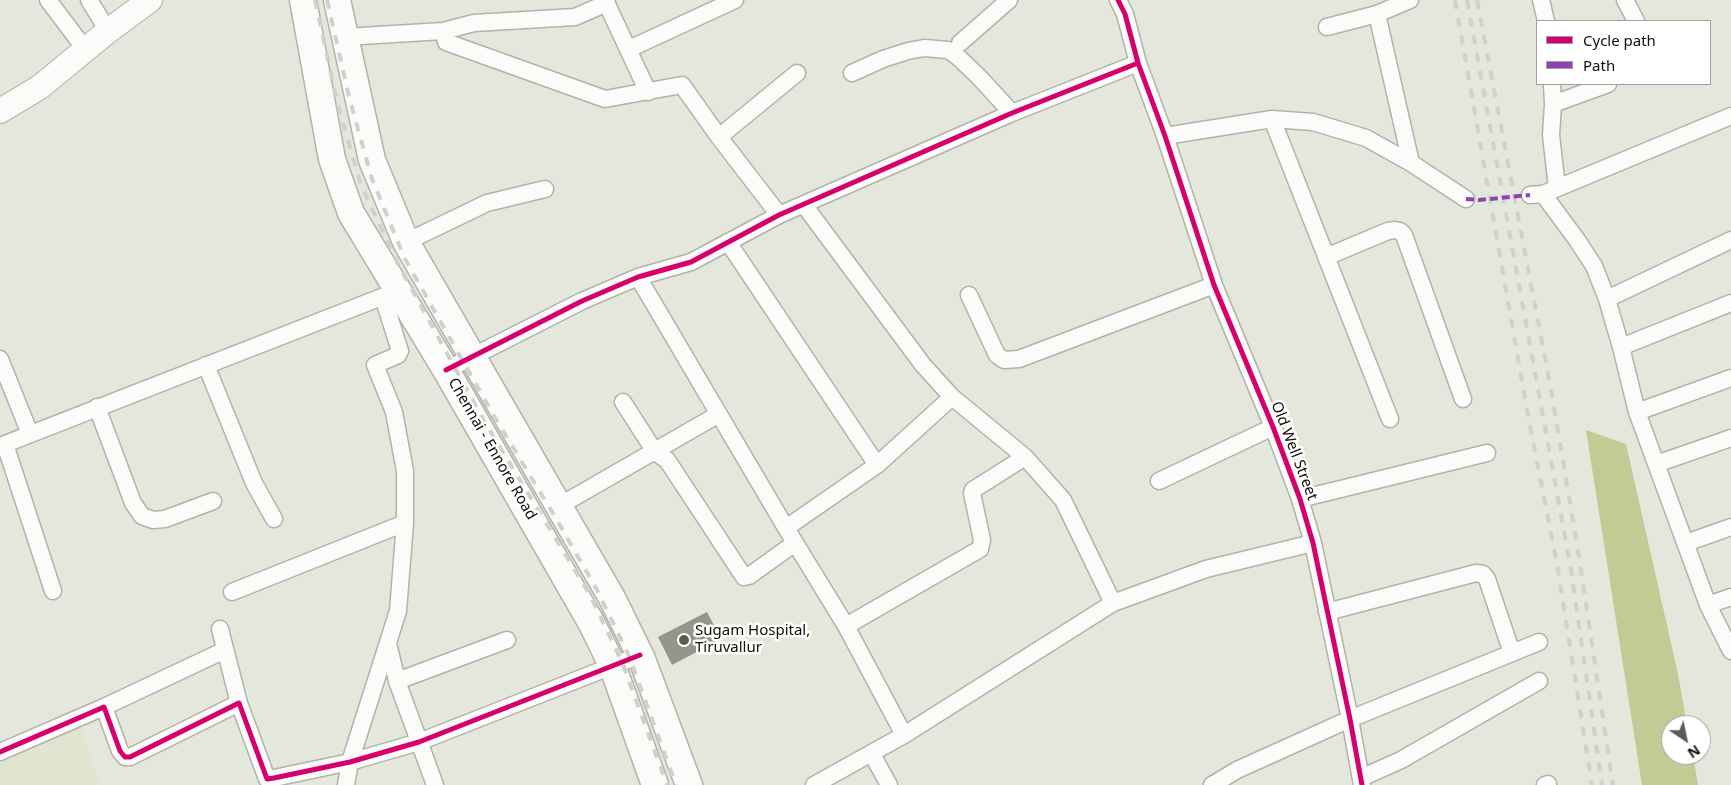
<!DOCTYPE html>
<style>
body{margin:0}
#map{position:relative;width:1731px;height:785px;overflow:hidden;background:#e4e7db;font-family:"Noto Sans",sans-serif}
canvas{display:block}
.legend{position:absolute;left:1536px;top:20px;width:175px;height:65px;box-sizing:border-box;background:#fff;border:1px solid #9f9f9d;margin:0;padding:6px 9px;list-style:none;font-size:15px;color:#0f1009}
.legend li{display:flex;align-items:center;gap:10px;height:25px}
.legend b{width:25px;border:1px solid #9f9f9d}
.north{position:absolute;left:1661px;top:715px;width:50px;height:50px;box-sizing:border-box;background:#fff;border:1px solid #9f9f9d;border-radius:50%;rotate:146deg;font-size:14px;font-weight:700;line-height:20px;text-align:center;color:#0f1009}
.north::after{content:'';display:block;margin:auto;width:18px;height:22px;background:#5a5b52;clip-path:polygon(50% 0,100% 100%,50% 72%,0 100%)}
</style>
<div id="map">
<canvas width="1731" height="785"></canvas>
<ul class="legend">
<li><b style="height:6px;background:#d6006c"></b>Cycle path</li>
<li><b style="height:6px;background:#8e44ad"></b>Path</li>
</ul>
<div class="north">N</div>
</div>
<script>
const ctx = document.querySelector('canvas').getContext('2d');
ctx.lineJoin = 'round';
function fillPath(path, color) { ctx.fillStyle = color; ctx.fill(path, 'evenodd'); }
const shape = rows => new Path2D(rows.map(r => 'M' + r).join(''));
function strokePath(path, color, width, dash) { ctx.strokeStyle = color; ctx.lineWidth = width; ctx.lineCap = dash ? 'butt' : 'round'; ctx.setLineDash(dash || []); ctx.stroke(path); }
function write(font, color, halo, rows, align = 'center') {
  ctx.font = font + ' "Noto Sans",sans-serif'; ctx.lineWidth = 5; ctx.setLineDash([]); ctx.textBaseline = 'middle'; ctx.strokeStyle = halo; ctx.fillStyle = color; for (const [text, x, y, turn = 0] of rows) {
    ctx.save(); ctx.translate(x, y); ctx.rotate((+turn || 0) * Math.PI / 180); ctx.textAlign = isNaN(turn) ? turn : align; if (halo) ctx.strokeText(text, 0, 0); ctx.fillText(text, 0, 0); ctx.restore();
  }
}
fillPath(shape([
 [79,720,99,785,0,785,0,754]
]), '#e0e5cf');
fillPath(shape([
 [1586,430,1626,444,1678,674,1687,725,1671,725,1671,755,1693,755,1698,785,1642,785]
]), '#c2cb94');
fillPath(shape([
 [707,612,721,639,672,665,658,637]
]), '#94968c');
const street = shape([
 [48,0,85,49],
 [89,0,108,31],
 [605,0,648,92],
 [1118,0,1125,14,1138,63,1165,136,1214,285,1273,427,1300,499,1313,543,1350,719,1362,785],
 [1541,0,1546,21],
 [1625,0,1636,21],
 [1377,14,1411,163],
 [1327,27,1377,14,1410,0],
 [443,31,474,23,575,17,607,3],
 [345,37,443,31,446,42,605,99,682,85,719,137,779,215],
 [960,43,1009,0],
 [629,49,735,0],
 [852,73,883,59,908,51,924,48,948,50,958,57,979,77,1012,113],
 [1552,84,1553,104,1551,135,1557,188],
 [1553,104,1608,84],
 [1272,119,1390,419],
 [1165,136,1272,119,1313,122,1366,138,1411,163,1466,199],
 [719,137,797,73],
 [1543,194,1577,240,1594,266,1607,299,1621,347,1637,412,1708,605,1731,651],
 [1530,195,1543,194,1731,116],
 [804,205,923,365,952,397,1025,457,1063,500,1113,603],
 [406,242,487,203,545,189],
 [728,242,877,465],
 [1326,257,1388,231,1395,230,1400,231,1404,235,1463,399],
 [638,277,786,528,846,626,904,735],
 [969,295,997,355,1004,360,1019,359,1214,285],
 [1607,299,1731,240],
 [1621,347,1731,303],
 [0,359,30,434],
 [206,365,254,483,274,519],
 [446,370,582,301,638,277,691,262,779,215,1012,113,1138,63],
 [623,402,655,452,667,460,744,577,749,576,795,543],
 [97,407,133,503,142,516,153,520,165,519,213,501],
 [1637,412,1731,378],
 [5,444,53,591],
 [0,446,392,293],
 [1656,464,1731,438],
 [1159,481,1273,427],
 [1300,499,1487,453],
 [559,506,719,414],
 [786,528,877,465,952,397],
 [1686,543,1731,527],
 [232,592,405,523],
 [1708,605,1731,597],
 [1327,612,1476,573,1483,574,1487,579,1512,653],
 [846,626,980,549,982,540,972,493,973,490,1025,457],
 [220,629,239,703],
 [388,643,397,681,435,785],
 [397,681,507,640],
 [104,707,225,650],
 [0,752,104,707,120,751,125,757,130,757,239,703,267,779,274,778,350,762,419,742,640,655],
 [872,754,889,785],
 [1361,778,1401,760,1539,681],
 [346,785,350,762,398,611,405,523,405,471,394,412,375,365,398,355,400,351,383,297],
 [814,785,904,735,1113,603,1206,569,1313,543],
 [1212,785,1237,770,1350,719,1539,642],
 [1545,785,1548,784]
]);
const secondary = shape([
 [0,111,40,87,108,31,150,0]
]);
const primary = shape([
 [303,0,332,159,351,213,446,370,592,624,612,665,655,785],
 [337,0,372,160,406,242,612,598,642,659,689,785]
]);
strokePath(street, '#b1b3aa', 19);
strokePath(secondary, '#b1b3aa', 26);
strokePath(primary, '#b1b3aa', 29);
strokePath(street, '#fbfbfa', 16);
strokePath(secondary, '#fbfbfa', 24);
strokePath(primary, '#fbfbfa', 26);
strokePath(shape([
 [315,0,337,102,361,185,398,264,484,421,590,595,622,662,667,785],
 [327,0,349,97,372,179,405,259,494,416,557,520,597,590,629,656,676,785],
 [1455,0,1529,421,1557,564,1592,785],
 [1467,0,1571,570,1602,785],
 [1477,0,1552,395,1579,557,1613,785]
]), '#d0d0cd', 4, [9, 9]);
strokePath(shape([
 [1466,199,1479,200,1530,195]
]), '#8e44ad', 4, [8, 4]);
strokePath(shape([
 [1118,0,1125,14,1138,63,1165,136,1214,285,1273,427,1300,499,1313,543,1350,719,1362,785],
 [446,370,582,301,638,277,691,262,779,215,1012,113,1138,63],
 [0,752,104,707,120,751,125,757,130,757,239,703,267,779,274,778,350,762,419,742,640,655]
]), '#d6006c', 5);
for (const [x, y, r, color] of [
 [684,640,6,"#5a5b52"]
]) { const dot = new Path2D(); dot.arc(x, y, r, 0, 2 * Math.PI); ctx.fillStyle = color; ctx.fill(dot); strokePath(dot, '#fff', 2); }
write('15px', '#0f1009', '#fff', [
 ["Chennai - Ennore Road",492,449,60],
 ["Old Well Street",1294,451,69]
]);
write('15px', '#0f1009', '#fff', [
 ["Sugam Hospital,",695,631],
 ["Tiruvallur",695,648]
], 'left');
</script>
